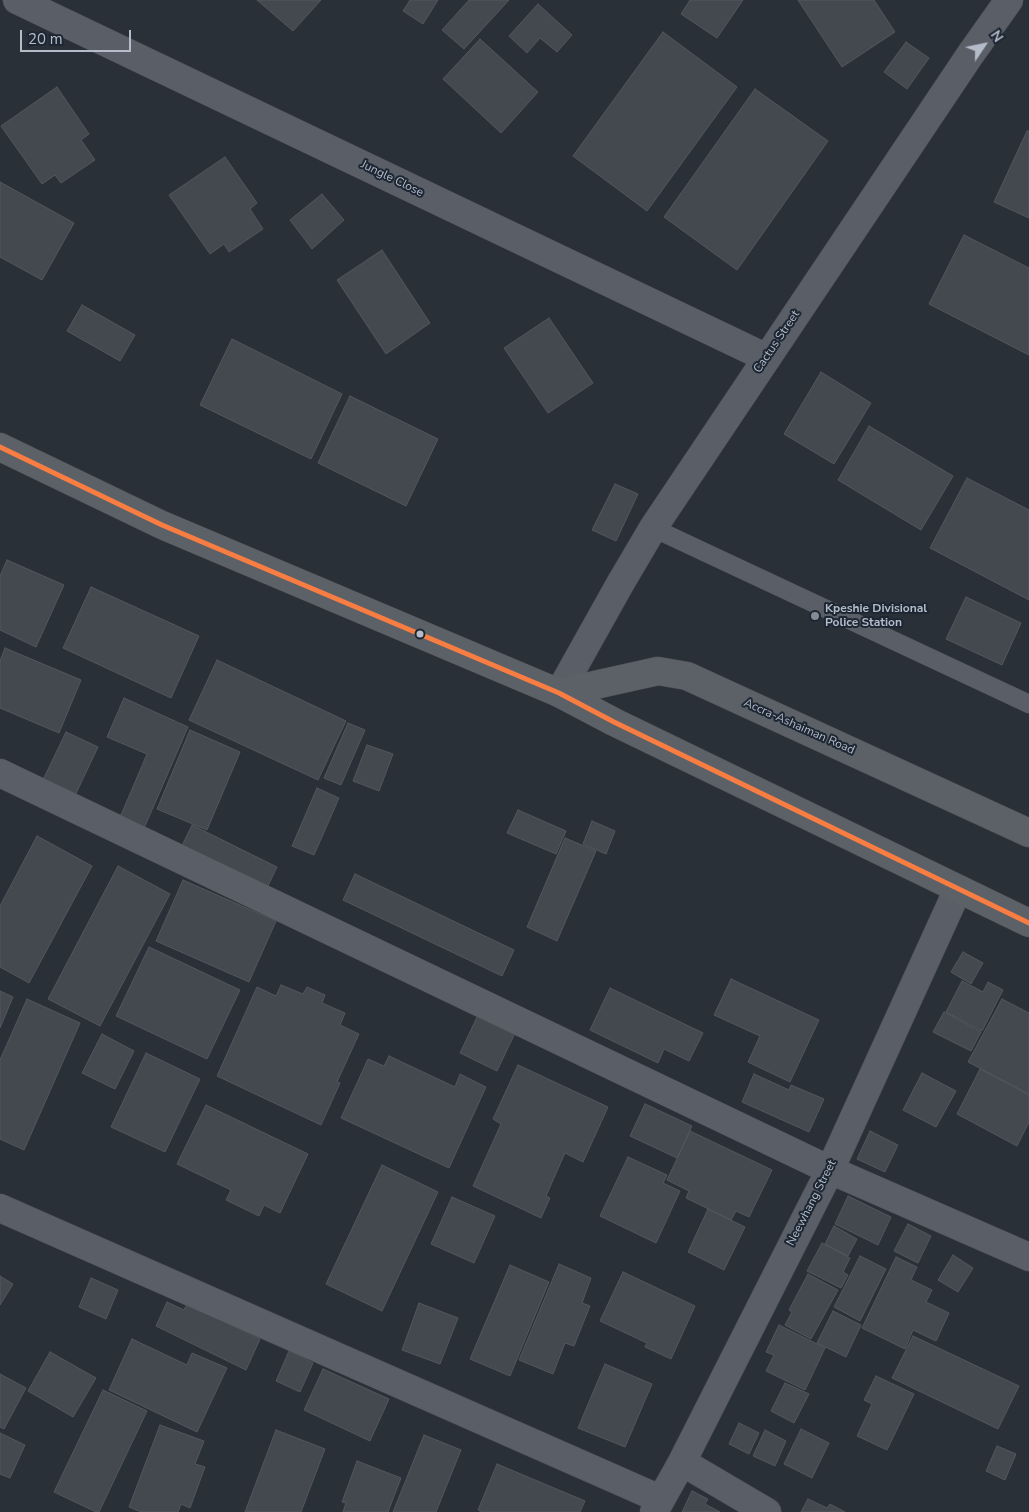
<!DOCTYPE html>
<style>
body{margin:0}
#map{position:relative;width:1029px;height:1512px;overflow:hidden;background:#2a3038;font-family:"Nunito Sans",sans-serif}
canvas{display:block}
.north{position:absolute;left:959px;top:20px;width:50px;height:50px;-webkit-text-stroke:4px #1d2633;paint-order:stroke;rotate:56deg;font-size:14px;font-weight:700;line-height:20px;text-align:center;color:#b4bcc9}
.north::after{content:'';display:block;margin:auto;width:18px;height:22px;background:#b4bcc9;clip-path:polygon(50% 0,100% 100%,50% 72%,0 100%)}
.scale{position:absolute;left:20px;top:30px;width:111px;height:22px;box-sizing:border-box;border:2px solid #b4bcc9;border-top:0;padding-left:6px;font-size:15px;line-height:18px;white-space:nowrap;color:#b4bcc9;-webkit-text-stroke:4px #1d2633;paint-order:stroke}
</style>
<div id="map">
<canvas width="1029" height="1512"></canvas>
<div class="north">N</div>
<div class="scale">20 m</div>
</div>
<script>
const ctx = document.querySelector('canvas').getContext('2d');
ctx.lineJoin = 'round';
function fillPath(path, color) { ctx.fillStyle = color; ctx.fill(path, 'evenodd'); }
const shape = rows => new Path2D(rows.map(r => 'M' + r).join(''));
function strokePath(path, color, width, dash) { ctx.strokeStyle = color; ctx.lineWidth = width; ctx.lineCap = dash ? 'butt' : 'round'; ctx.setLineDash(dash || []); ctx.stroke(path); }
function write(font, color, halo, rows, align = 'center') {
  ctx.font = font + ' "Nunito Sans",sans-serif'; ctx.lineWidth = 4; ctx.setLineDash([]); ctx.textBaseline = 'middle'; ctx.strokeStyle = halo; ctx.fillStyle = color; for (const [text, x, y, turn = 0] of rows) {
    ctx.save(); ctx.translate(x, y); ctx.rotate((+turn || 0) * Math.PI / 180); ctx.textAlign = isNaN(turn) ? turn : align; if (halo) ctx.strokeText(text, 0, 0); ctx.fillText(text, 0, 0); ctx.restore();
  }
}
const building = shape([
 [257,0,321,0,293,31,257,0],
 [410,0,438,0,423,24,403,11,410,0],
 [469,0,509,0,464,49,442,30,469,0],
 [690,0,743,0,717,38,681,14,690,0],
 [798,0,874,0,895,32,842,67,798,0],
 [538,4,572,35,557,52,540,38,527,53,509,36,538,4],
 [663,32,737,87,647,211,573,156,663,32],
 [480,39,538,92,501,133,443,79,480,39],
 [906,42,929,58,907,89,884,72,906,42],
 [57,87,89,134,81,140,95,160,61,183,55,175,42,184,1,126,57,87],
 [755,89,828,141,737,270,664,217,755,89],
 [1027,131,1029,131,1029,218,994,202,1027,131],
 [225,157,257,203,250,209,263,229,229,252,224,244,210,254,169,195,225,157],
 [0,182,74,223,42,280,0,257,0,182],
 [322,194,344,220,312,249,290,220,322,194],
 [964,235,1029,268,1029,355,929,304,964,235],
 [382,250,430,323,386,354,337,280,382,250],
 [82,305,135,335,120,361,67,331,82,305],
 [549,318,593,383,548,413,504,348,549,318],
 [232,339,342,394,311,459,200,405,232,339],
 [821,372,871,403,834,464,784,434,821,372],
 [350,396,438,439,406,506,318,463,350,396],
 [869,426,953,476,921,530,838,480,869,426],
 [967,478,1029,510,1029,600,930,548,967,478],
 [615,484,638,494,616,541,592,530,615,484],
 [7,560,64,585,36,647,0,630,0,576,7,560],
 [91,587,199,636,171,698,63,648,91,587],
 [966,597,1021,623,1002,665,946,639,966,597],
 [5,648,81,680,59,733,0,708,0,661,5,648],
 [217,660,346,721,318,780,189,720,217,660],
 [124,698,188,727,142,833,118,822,147,754,107,737,124,698],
 [348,723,365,730,341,785,324,778,348,723],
 [190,730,240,752,207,830,157,809,190,730],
 [66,732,98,747,72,802,40,786,66,732],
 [367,745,393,754,379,791,353,781,367,745],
 [317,788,339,798,314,855,292,846,317,788],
 [518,810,566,831,556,854,507,833,518,810],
 [592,821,615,831,606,854,583,844,592,821],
 [192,825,277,867,263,896,178,854,192,825],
 [37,836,92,866,29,983,0,967,0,906,37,836],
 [565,838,596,851,557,941,527,927,565,838],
 [118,866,170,894,100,1026,48,999,118,866],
 [355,874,514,950,502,976,343,900,355,874],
 [183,880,276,921,249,982,156,941,183,880],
 [149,947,240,990,207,1059,116,1016,149,947],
 [963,952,983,963,971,984,951,972,963,952],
 [731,979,819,1020,790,1082,748,1062,760,1036,714,1015,731,979],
 [962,981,983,992,988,982,1003,990,982,1031,946,1012,962,981],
 [281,985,303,994,307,987,325,995,322,1003,345,1013,340,1025,359,1034,337,1082,340,1083,321,1125,217,1076,257,987,276,996,281,985],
 [610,988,703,1033,689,1061,664,1049,658,1063,590,1030,610,988],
 [0,991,13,997,0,1028,0,991],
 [27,999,80,1023,24,1150,0,1139,0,1060,27,999],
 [1002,999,1029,1013,1029,1094,968,1062,1002,999],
 [944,1012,981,1032,971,1051,933,1032,944,1012],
 [479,1013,516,1031,497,1071,460,1053,479,1013],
 [102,1034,134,1051,115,1089,82,1073,102,1034],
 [146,1053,200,1079,165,1152,111,1127,146,1053],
 [389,1056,455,1087,460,1074,486,1087,449,1168,341,1118,368,1059,384,1066,389,1056],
 [518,1065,608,1107,583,1162,565,1153,546,1196,550,1198,541,1218,473,1186,501,1124,493,1119,518,1065],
 [980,1069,1029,1095,1029,1122,1017,1146,957,1114,980,1069],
 [922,1073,956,1091,936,1127,903,1110,922,1073],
 [754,1074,789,1090,791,1085,824,1099,809,1132,742,1102,754,1074],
 [645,1104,692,1126,677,1158,630,1136,645,1104],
 [206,1105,308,1154,280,1213,264,1205,259,1216,226,1200,231,1190,177,1164,206,1105],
 [690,1131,772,1170,749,1217,736,1211,731,1220,686,1198,689,1191,667,1180,690,1131],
 [870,1131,898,1145,885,1172,857,1159,870,1131],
 [628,1157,667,1175,663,1183,680,1191,656,1243,600,1216,628,1157],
 [382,1165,438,1192,382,1311,326,1284,382,1165],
 [848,1196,891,1217,878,1245,835,1224,848,1196],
 [452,1197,495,1216,474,1263,431,1244,452,1197],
 [708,1209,745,1227,724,1270,688,1252,708,1209],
 [908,1224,931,1236,918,1263,894,1251,908,1224],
 [834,1226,857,1239,848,1256,825,1244,834,1226],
 [822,1243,850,1258,843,1272,848,1275,841,1288,807,1271,822,1243],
 [953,1255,973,1268,958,1292,938,1280,953,1255],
 [860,1256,886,1269,860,1321,834,1307,860,1256],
 [896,1257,917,1267,911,1280,932,1290,926,1302,949,1313,936,1341,913,1330,905,1349,862,1328,896,1257],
 [559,1264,591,1278,582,1303,590,1306,574,1346,565,1343,553,1374,519,1360,559,1264],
 [510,1265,549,1282,510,1376,470,1359,510,1265],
 [623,1272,695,1306,671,1359,645,1347,647,1343,600,1321,623,1272],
 [808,1274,838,1290,811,1339,785,1325,792,1312,789,1310,808,1274],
 [0,1276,13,1284,0,1305,0,1276],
 [91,1278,118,1290,106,1319,79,1307,91,1278],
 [167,1302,184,1310,187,1304,260,1339,246,1370,156,1326,167,1302],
 [419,1303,458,1318,440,1364,402,1350,419,1303],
 [833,1311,861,1325,846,1357,817,1343,833,1311],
 [779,1325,825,1348,805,1390,766,1371,774,1355,766,1352,779,1325],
 [913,1336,1019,1386,998,1429,892,1378,913,1336],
 [132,1339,187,1365,192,1353,227,1368,197,1432,109,1390,132,1339],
 [289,1351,313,1363,300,1392,276,1381,289,1351],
 [50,1352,96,1378,73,1417,28,1391,50,1352],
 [605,1364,652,1384,625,1447,578,1428,605,1364],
 [323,1369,389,1399,370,1441,304,1410,323,1369],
 [0,1374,26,1388,4,1429,0,1427,0,1374],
 [876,1376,914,1394,887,1450,857,1436,872,1404,864,1400,876,1376],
 [785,1383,809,1394,794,1423,771,1411,785,1383],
 [103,1390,147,1411,99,1512,96,1512,54,1492,103,1390],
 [739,1423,759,1433,749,1454,729,1444,739,1423],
 [160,1425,204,1441,195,1464,205,1467,190,1508,181,1504,178,1512,141,1512,129,1507,160,1425],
 [801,1429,829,1443,812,1478,784,1464,801,1429],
 [276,1430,325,1449,301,1512,245,1512,276,1430],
 [765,1430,786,1441,775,1466,753,1456,765,1430],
 [0,1433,25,1445,10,1478,0,1474,0,1433],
 [424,1435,461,1450,436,1512,393,1512,424,1435],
 [997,1446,1016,1454,1005,1480,986,1471,997,1446],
 [357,1461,401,1478,388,1512,343,1512,346,1503,342,1502,357,1461],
 [497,1464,585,1501,580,1512,482,1512,478,1510,497,1464],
 [692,1491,708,1499,705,1504,720,1512,682,1512,692,1491],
 [808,1499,827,1508,830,1504,845,1512,801,1512,808,1499]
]);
fillPath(building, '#444950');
strokePath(building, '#52575f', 1);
const service = shape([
 [653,528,1029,704]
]);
const minor = shape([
 [17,0,767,358],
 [0,773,830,1170,1029,1257],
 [0,1208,660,1499],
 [682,1462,767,1512],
 [654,1512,682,1462,830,1170,958,889]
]);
const tertiary = shape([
 [559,693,620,584,653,528,970,55,1009,0]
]);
const primary = shape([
 [0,447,162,525,559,693,614,722,1029,923],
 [559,693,658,671,687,676,1029,833]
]);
strokePath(service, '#484c53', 19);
strokePath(minor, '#484c53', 29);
strokePath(tertiary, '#484c53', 29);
strokePath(primary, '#484c55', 29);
strokePath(service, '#5a5e66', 18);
strokePath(minor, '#5a5e66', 28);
strokePath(tertiary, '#5a5e66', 28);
strokePath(primary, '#5c6168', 28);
strokePath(shape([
 [0,447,162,525,559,693,614,722,1029,923]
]), '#f77d43', 5);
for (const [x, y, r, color] of [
 [815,616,5,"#848b96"],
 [420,634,4.5,"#b4bcc9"]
]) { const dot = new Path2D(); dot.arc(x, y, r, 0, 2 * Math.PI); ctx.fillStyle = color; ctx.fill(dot); strokePath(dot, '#1d2633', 2); }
write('12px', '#b4bcc9', '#1d2633', [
 ["Jungle Close",392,179,26],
 ["Cactus Street",777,342,-56],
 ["Accra-Ashaiman Road",799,727,24],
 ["Neewhang Street",812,1203,-63]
]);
write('bold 12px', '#b4bcc9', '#1d2633', [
 ["Kpeshie Divisional",825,609],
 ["Police Station",825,623]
], 'left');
</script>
